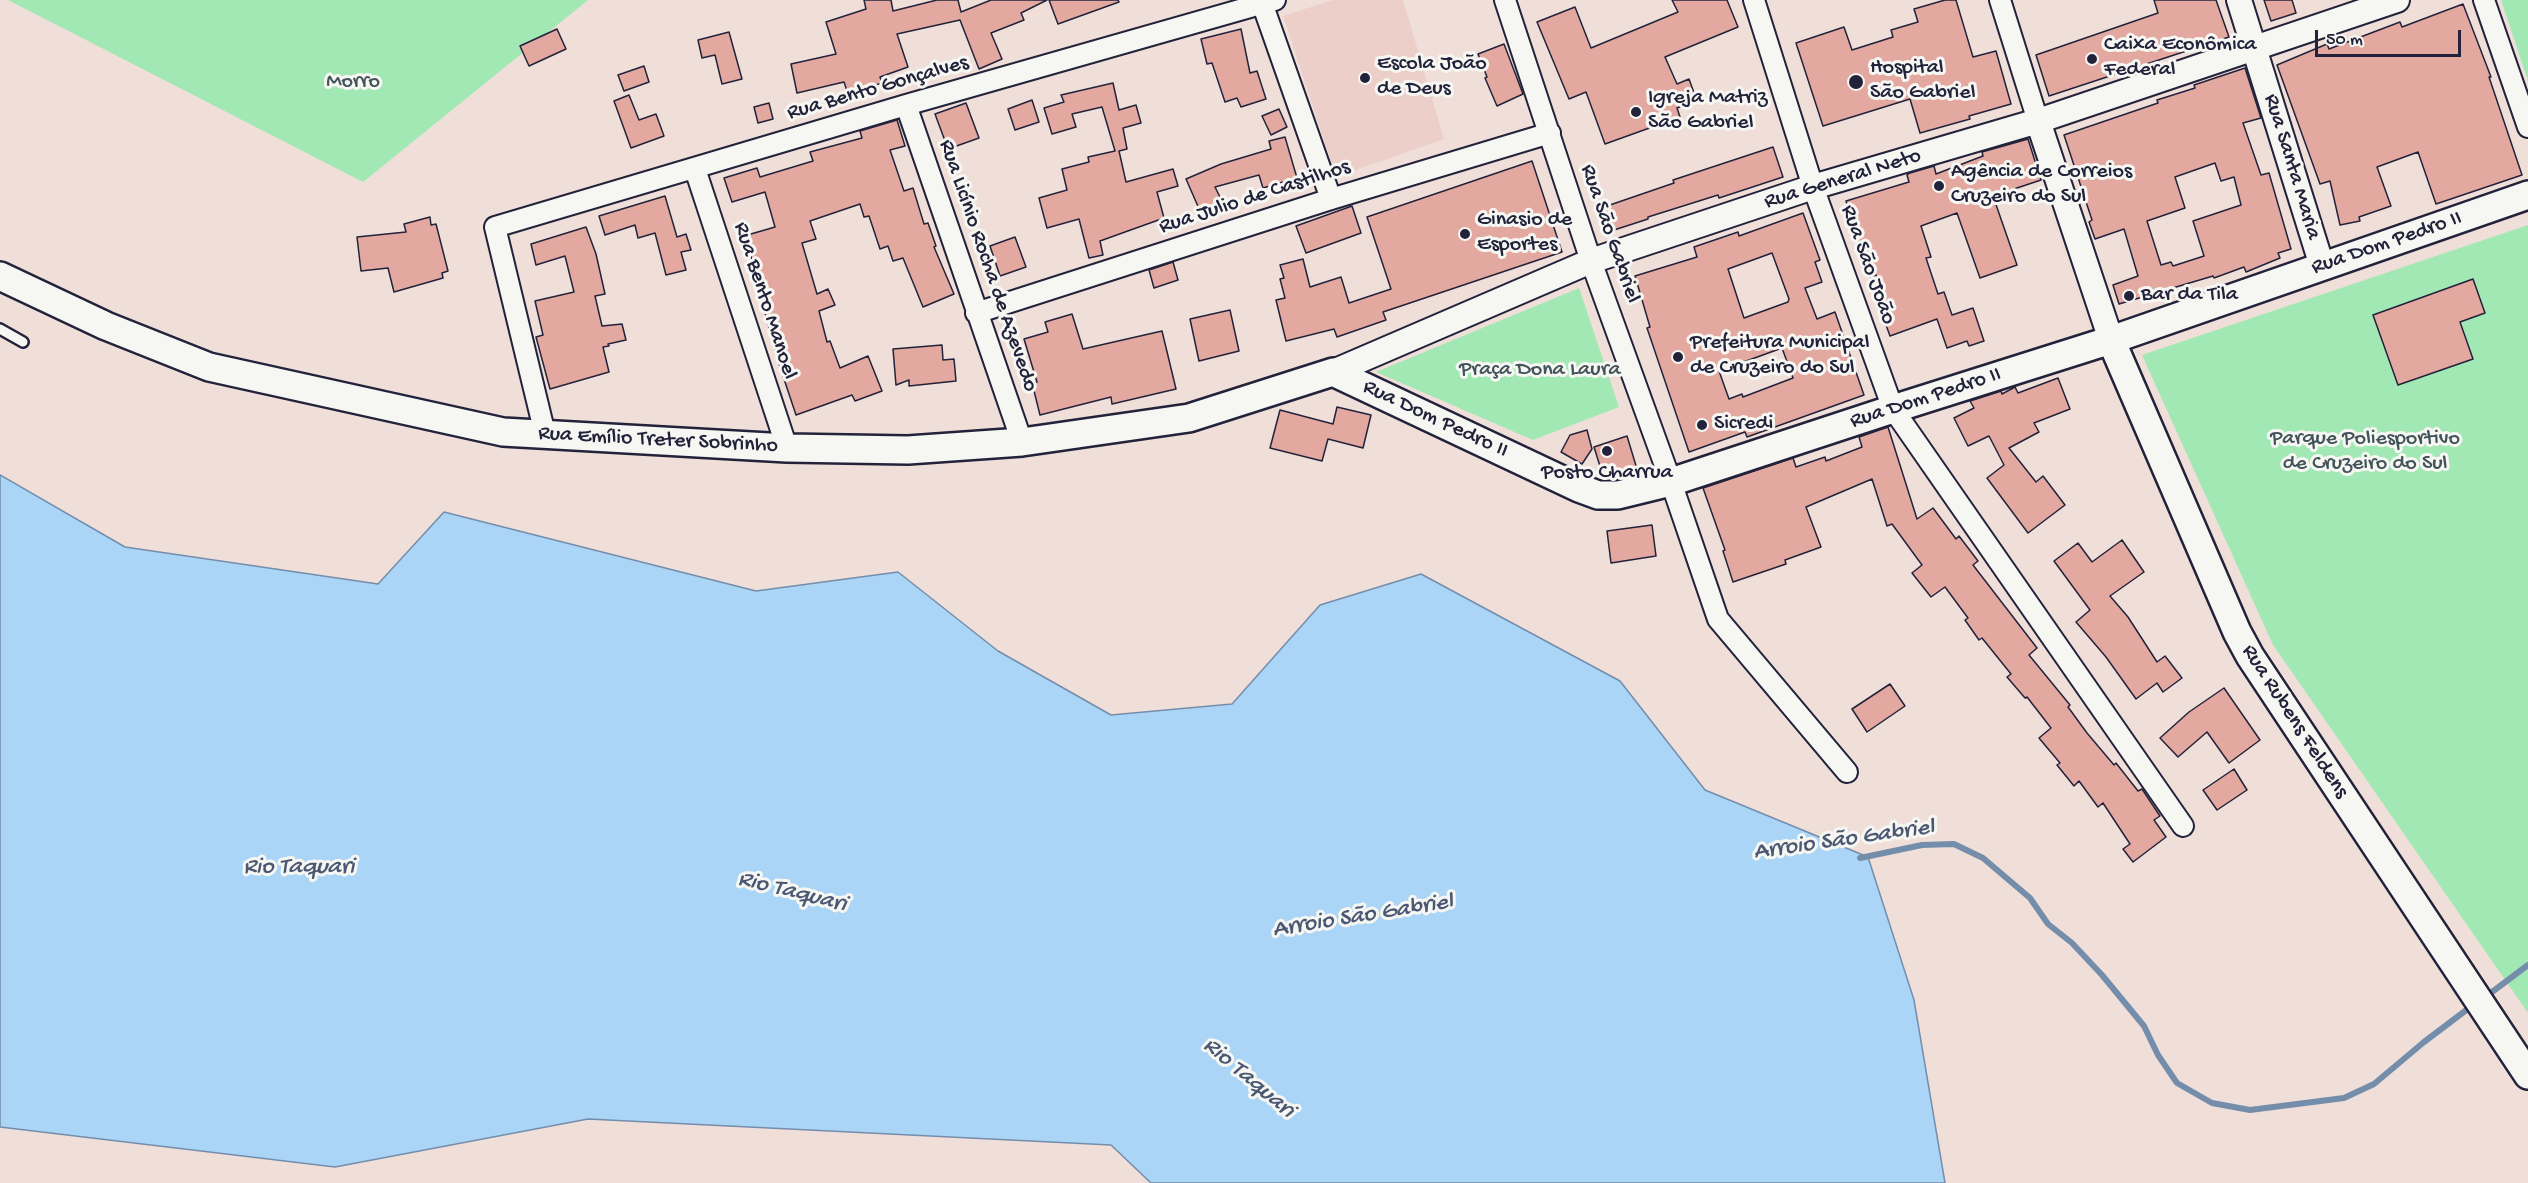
<!DOCTYPE html>
<meta charset="utf-8">
<style>
body{margin:0}
#map{position:relative;width:2528px;height:1183px;overflow:hidden;background:#f0dfd9;font-family:"Gochi Hand",sans-serif}
canvas{display:block}
.scale{position:absolute;left:2315px;top:30px;width:146px;height:27px;box-sizing:border-box;border:3px solid #22223b;border-top:0;padding-left:8px;font-size:18px;line-height:21px;white-space:nowrap;color:#22223b;-webkit-text-stroke:4px #f6f6f2;paint-order:stroke}
</style>
<div id="map">
<canvas width="2528" height="1183"></canvas>
<div class="scale">50 m</div>
</div>
<script>
const ctx = document.querySelector('canvas').getContext('2d');
ctx.lineJoin = 'round';
function fillPath(path, color) { ctx.fillStyle = color; ctx.fill(path, 'evenodd'); }
const shape = rows => new Path2D(rows.map(r => 'M' + r).join(''));
function strokePath(path, color, width, dash) { ctx.strokeStyle = color; ctx.lineWidth = width; ctx.lineCap = dash ? 'butt' : 'round'; ctx.setLineDash(dash || []); ctx.stroke(path); }
function write(font, color, halo, rows, align = 'center') {
  ctx.font = font + ' "Gochi Hand",sans-serif'; ctx.lineWidth = 6; ctx.setLineDash([]); ctx.textBaseline = 'middle'; ctx.strokeStyle = halo; ctx.fillStyle = color; for (const [text, x, y, turn = 0] of rows) {
    ctx.save(); ctx.translate(x, y); ctx.rotate((+turn || 0) * Math.PI / 180); ctx.textAlign = isNaN(turn) ? turn : align; if (halo) ctx.strokeText(text, 0, 0); ctx.fillText(text, 0, 0); ctx.restore();
  }
}
fillPath(shape([
 [1333,0,1403,0,1444,139,1336,177,1283,16]
]), '#eccfc8');
fillPath(shape([
 [8,0,588,0,363,182],
 [2501,0,2528,0,2528,81],
 [2528,225,2528,1013,2273,645,2142,355],
 [1579,288,1619,407,1533,440,1376,372]
]), '#a2e8b5');
const water = shape([
 [0,475,125,547,378,584,444,512,756,591,898,572,998,651,1111,715,1232,704,1320,605,1421,574,1620,681,1705,790,1868,857,1914,1000,1945,1183,1151,1183,1111,1145,588,1119,335,1167,0,1127,0,475]
]);
fillPath(water, '#abd5f6');
strokePath(water, '#748dab', 1.5);
strokePath(shape([
 [1860,858,1922,845,1954,844,1983,858,2030,898,2048,924,2072,943,2102,975,2144,1026,2158,1055,2177,1083,2212,1103,2250,1110,2344,1098,2374,1084,2424,1042,2473,1005],
 [2484,998,2528,965]
]), '#748dab', 6);
const building = shape([
 [864,0,891,0,893,11,937,0,958,0,961,12,991,0,1047,0,1021,13,1024,20,991,33,1002,59,979,69,960,20,897,34,908,67,880,77,882,83,848,94,844,82,797,93,791,64,836,54,826,22,866,9,864,0],
 [1049,0,1118,0,1119,2,1058,24,1049,0],
 [1672,0,1727,0,1738,27,1665,57,1677,84,1689,79,1697,101,1677,108,1680,117,1605,144,1586,92,1569,99,1537,22,1575,7,1591,48,1678,12,1672,0],
 [1945,0,1956,0,1973,57,1996,51,2011,104,1969,116,1970,119,1920,133,1910,99,1823,126,1796,43,1844,27,1852,50,1893,37,1891,30,1918,22,1914,9,1945,0],
 [2154,0,2216,0,2229,37,2049,96,2036,55,2158,13,2154,0],
 [2264,0,2292,0,2296,13,2271,21,2264,0],
 [2463,4,2491,77,2489,77,2522,175,2436,204,2418,152,2377,167,2391,206,2359,217,2360,221,2340,225,2330,181,2320,184,2277,65,2327,44,2329,49,2400,22,2402,27,2463,4],
 [557,29,566,49,529,66,520,46,557,29],
 [1241,29,1250,73,1257,71,1266,99,1241,107,1237,98,1225,102,1212,63,1207,64,1201,39,1241,29],
 [729,32,742,79,722,84,715,55,702,58,698,40,729,32],
 [1504,44,1523,94,1497,106,1485,78,1487,77,1478,54,1504,44],
 [644,66,649,82,624,91,618,75,644,66],
 [2245,68,2261,118,2243,123,2261,175,2269,173,2291,249,2278,253,2280,258,2246,272,2244,267,2214,278,2213,276,2119,304,2113,285,2138,276,2124,229,2095,239,2089,222,2092,220,2064,135,2158,103,2157,100,2195,88,2194,85,2245,68],
 [2215,163,2221,181,2234,177,2241,205,2193,221,2204,256,2173,266,2171,262,2161,265,2147,221,2185,208,2175,177,2215,163],
 [1113,83,1119,110,1136,105,1141,123,1123,128,1127,149,1119,151,1126,182,1173,169,1178,186,1157,192,1164,218,1100,241,1103,255,1089,258,1079,219,1047,228,1039,198,1067,190,1062,169,1089,162,1088,157,1115,151,1102,107,1072,114,1076,127,1052,134,1044,108,1064,102,1061,95,1113,83],
 [629,95,639,120,656,114,664,136,631,148,614,101,629,95],
 [1032,100,1039,122,1015,130,1008,109,1032,100],
 [769,103,773,119,758,123,754,107,769,103],
 [966,103,979,138,948,149,935,114,966,103],
 [1279,109,1287,127,1271,135,1262,116,1279,109],
 [897,120,905,146,890,150,904,191,913,188,924,224,928,223,936,246,934,247,954,294,923,307,903,258,893,261,888,246,880,249,869,216,864,217,860,204,810,221,816,239,802,243,817,294,828,289,835,305,819,311,827,342,830,341,840,368,868,356,882,391,855,401,852,395,796,415,780,367,760,295,766,294,756,258,752,260,744,236,775,227,765,192,732,202,724,178,757,168,760,177,813,161,810,152,862,138,860,131,897,120],
 [1285,137,1297,178,1263,188,1259,175,1215,187,1222,201,1200,211,1186,179,1221,164,1271,149,1269,141,1285,137],
 [2028,139,2041,180,1993,196,2017,265,1980,278,1957,213,1921,226,1931,257,1926,258,1938,294,1944,292,1952,315,1973,308,1984,341,1969,346,1967,341,1947,348,1937,319,1890,336,1882,314,1889,312,1876,275,1870,277,1846,201,1909,182,1907,175,1910,173,1934,166,1936,174,1983,156,1982,152,2028,139],
 [1773,147,1783,177,1719,198,1718,195,1648,217,1648,219,1611,231,1604,207,1674,183,1673,180,1773,147],
 [1532,161,1562,252,1383,312,1386,320,1337,337,1334,329,1286,341,1276,300,1285,298,1280,279,1284,278,1280,265,1303,259,1310,287,1341,277,1349,303,1391,289,1367,217,1532,161],
 [665,196,677,237,686,234,691,250,681,252,686,270,666,275,655,233,638,238,635,225,605,235,599,216,665,196],
 [1352,206,1361,233,1306,253,1296,226,1352,206],
 [1803,213,1820,260,1815,262,1822,282,1805,288,1817,319,1835,312,1864,395,1747,437,1745,432,1689,452,1647,328,1650,327,1635,276,1697,257,1694,247,1738,232,1739,236,1803,213],
 [1772,253,1789,299,1788,302,1744,318,1728,269,1772,253],
 [1782,348,1793,378,1743,397,1742,394,1729,399,1719,371,1782,348],
 [430,217,431,225,436,224,448,271,442,273,443,278,394,292,388,268,361,271,357,237,406,232,404,224,430,217],
 [586,227,596,254,605,294,595,296,602,326,622,324,626,340,608,344,609,346,603,347,609,372,550,389,536,337,543,335,535,301,574,292,565,256,536,265,531,244,586,227],
 [1015,237,1026,267,1000,276,990,246,1015,237],
 [1173,262,1178,280,1154,288,1149,270,1173,262],
 [2473,279,2485,313,2460,322,2473,359,2398,385,2373,315,2473,279],
 [1230,310,1239,351,1199,361,1190,319,1230,310],
 [1072,314,1083,349,1162,331,1176,389,1112,404,1111,397,1040,415,1032,383,1037,382,1024,339,1048,332,1045,322,1072,314],
 [942,345,943,360,954,359,956,381,909,386,909,380,896,385,893,349,942,345],
 [2058,378,2070,409,2034,423,2039,432,2009,448,2036,482,2043,476,2065,505,2028,533,1987,478,2004,465,1989,436,1968,446,1954,418,1974,408,1970,401,2001,391,2002,394,2015,387,2018,393,2058,378],
 [1337,407,1371,415,1363,448,1328,439,1322,461,1270,448,1280,410,1333,424,1337,407],
 [1888,427,1917,519,1933,508,1956,539,1959,536,1978,561,1973,565,2037,648,2029,655,2070,705,2068,707,2087,733,2114,765,2116,763,2138,791,2142,789,2160,816,2154,820,2166,837,2133,862,2123,849,2130,844,2103,803,2098,807,2079,781,2074,786,2057,765,2060,763,2039,738,2051,728,2027,697,2025,698,2007,677,2011,674,1982,638,1979,640,1965,620,1968,618,1945,587,1931,597,1912,573,1922,565,1892,524,1887,526,1872,479,1806,507,1821,547,1785,560,1786,564,1733,582,1723,551,1725,550,1703,488,1793,458,1796,467,1825,457,1826,461,1862,447,1859,437,1888,427],
 [1587,430,1592,449,1582,464,1561,452,1570,435,1587,430],
 [1627,436,1637,469,1604,479,1594,447,1627,436],
 [1652,525,1656,556,1611,563,1607,531,1652,525],
 [2122,540,2144,572,2110,596,2128,617,2157,662,2165,656,2182,678,2163,692,2157,683,2136,699,2106,657,2076,622,2090,610,2054,561,2078,543,2092,562,2122,540],
 [1890,684,1905,706,1867,732,1852,709,1890,684],
 [2224,688,2260,740,2229,763,2207,732,2178,757,2160,738,2189,712,2224,688],
 [2234,769,2247,790,2217,810,2203,790,2234,769]
]);
fillPath(building, '#e3a9a0');
strokePath(building, '#22223b', 1.5);
const service = shape([
 [0,329,23,342]
]);
const minor = shape([
 [1261,0,1331,199],
 [1505,0,1591,261,1671,482,1718,619,1847,772],
 [1754,0,1813,187,1893,409,2183,826],
 [2000,0,2038,121],
 [2484,0,2528,127],
 [906,105,1022,442],
 [695,169,787,448],
 [976,313,1331,199,1550,133],
 [545,434,495,227,906,105,1275,0]
]);
const tertiary = shape([
 [2239,0,2322,266],
 [2038,121,2111,340],
 [1333,372,1591,261,1813,187,2038,121,2397,0]
]);
const secondary = shape([
 [0,276,106,326,209,367,503,432,787,448,908,450,1022,442,1189,418,1333,372,1579,488,1598,495,1618,495,1671,482,1893,409,2111,340,2528,195],
 [2111,340,2237,632,2250,656,2528,1075]
]);
strokePath(service, '#22223b', 14);
strokePath(minor, '#22223b', 24);
strokePath(tertiary, '#22223b', 28);
strokePath(secondary, '#22223b', 32);
strokePath(service, '#f6f6f2', 9);
strokePath(minor, '#f6f6f2', 20);
strokePath(tertiary, '#f6f6f2', 24);
strokePath(secondary, '#f6f6f2', 27);
for (const [x, y, r, color] of [
 [2092,59,6,"#22223b"],
 [1365,78,6,"#22223b"],
 [1856,82,8,"#22223b"],
 [1636,112,6,"#22223b"],
 [1939,186,6,"#22223b"],
 [1465,234,6,"#22223b"],
 [2129,296,6,"#22223b"],
 [1678,357,6,"#22223b"],
 [1702,425,6,"#22223b"],
 [1607,451,6,"#22223b"]
]) { const dot = new Path2D(); dot.arc(x, y, r, 0, 2 * Math.PI); ctx.fillStyle = color; ctx.fill(dot); strokePath(dot, '#f6f6f2', 2); }
write('22px', '#22223b', '#f6f6f2', [
 ["Caixa Econômica",2104,46],
 ["Federal",2104,71],
 ["Escola João",1377,65],
 ["de Deus",1377,90],
 ["Hospital",1870,69],
 ["São Gabriel",1870,94],
 ["Igreja Matriz",1648,99],
 ["São Gabriel",1648,124],
 ["Agência de Correios",1951,173],
 ["Cruzeiro do Sul",1951,198],
 ["Ginasio de",1477,221],
 ["Esportes",1477,246],
 ["Bar da Tila",2141,296],
 ["Prefeitura Municipal",1690,344],
 ["de Cruzeiro do Sul",1690,369],
 ["Sicredi",1714,425],
 ["Posto Charrua",1607,474,"center"]
], 'left');
write('22px', '#42545a', '#f6f6f2', [
 ["Morro",353,83],
 ["Praça Dona Laura",1540,371],
 ["Parque Poliesportivo",2365,440],
 ["de Cruzeiro do Sul",2365,465]
]);
write('22px', '#22223b', '#f6f6f2', [
 ["Rua Bento Gonçalves",878,89,-16],
 ["Rua Santa Maria",2291,167,73],
 ["Rua General Neto",1843,180,-17],
 ["Rua Julio de Castilhos",1255,198,-18],
 ["Rua São Gabriel",1609,234,71],
 ["Rua Dom Pedro II",2387,244,-19],
 ["Rua São João",1867,265,70],
 ["Rua Licínio Rocha de Azevedo",987,266,71],
 ["Rua Bento Manoel",764,301,72],
 ["Rua Dom Pedro II",1926,399,-18],
 ["Rua Dom Pedro II",1435,420,25],
 ["Rua Emílio Treter Sobrinho",658,441,3],
 ["Rua Rubens Feldens",2294,722,57]
]);
write('italic 24px', '#4b5873', '#f6f6f2', [
 ["Arroio São Gabriel",1844,841,-8],
 ["Rio Taquari",299,868],
 ["Rio Taquari",792,893,14],
 ["Arroio São Gabriel",1363,917,-9],
 ["Rio Taquari",1248,1079,40]
]);
</script>
